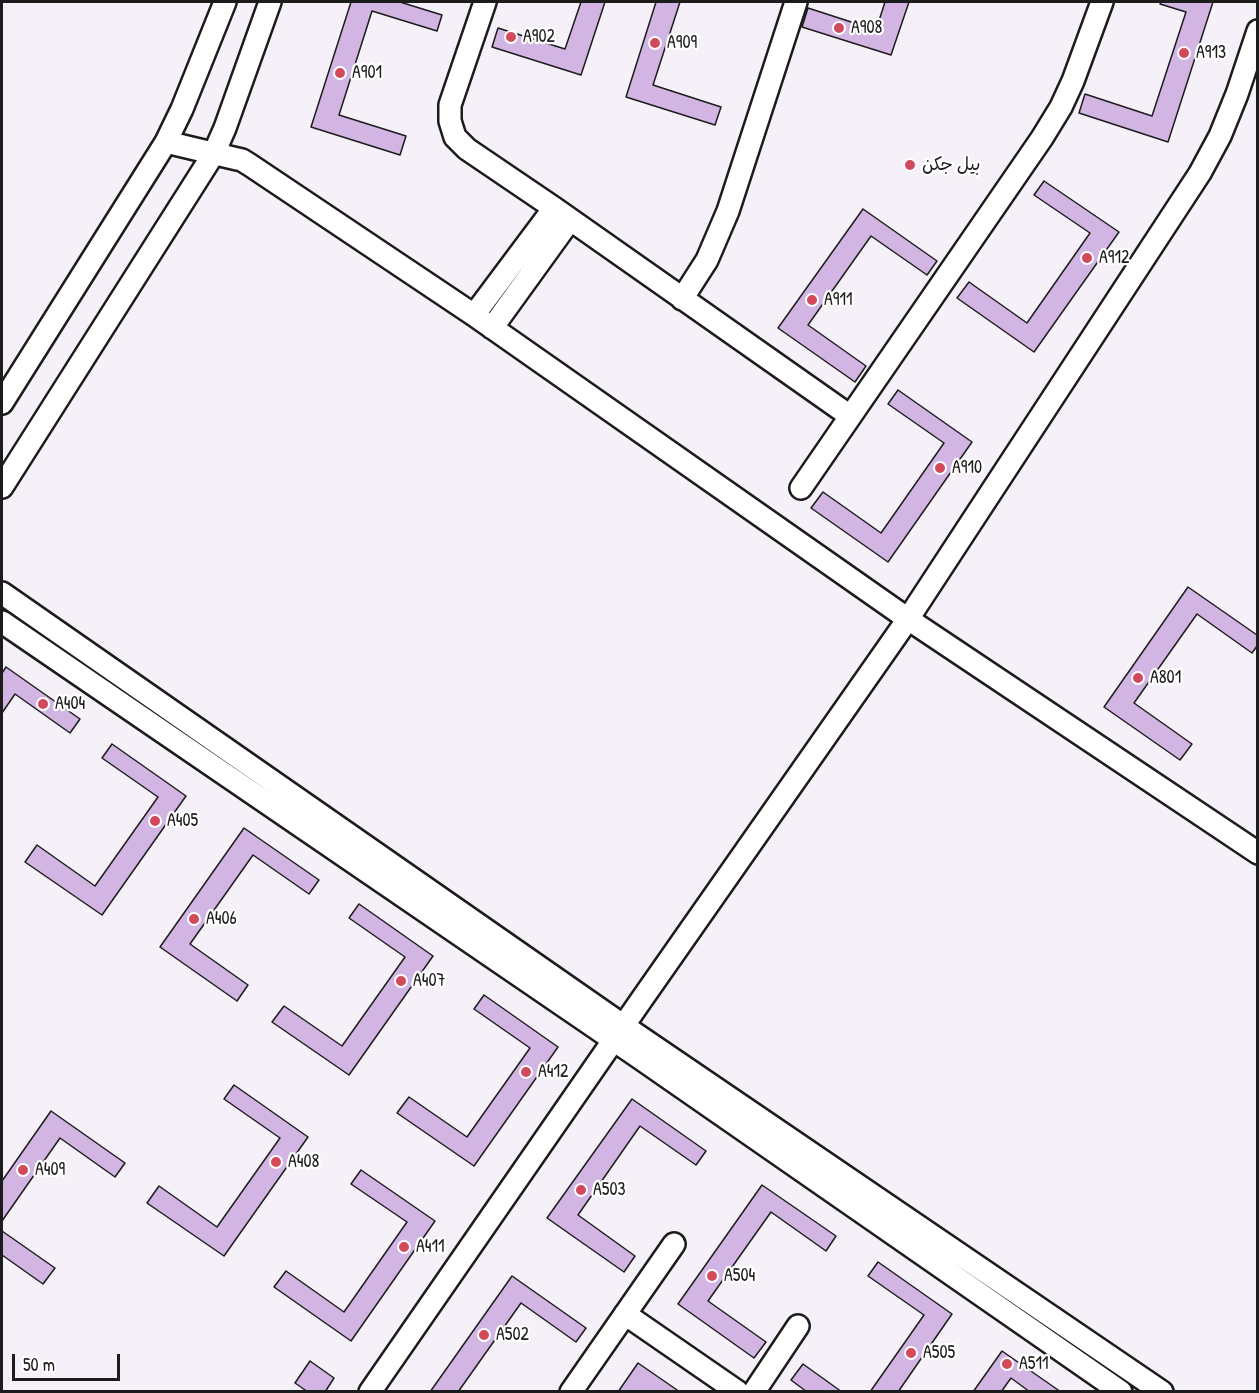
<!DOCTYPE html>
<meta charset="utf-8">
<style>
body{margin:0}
#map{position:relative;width:1259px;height:1393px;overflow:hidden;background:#f6f0f9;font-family:"Patrick Hand",sans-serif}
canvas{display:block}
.frame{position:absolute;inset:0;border:3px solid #1c1c1c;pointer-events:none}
.scale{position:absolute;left:12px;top:1354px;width:108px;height:27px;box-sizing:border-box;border:3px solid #1c1c1c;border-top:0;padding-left:8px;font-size:18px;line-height:21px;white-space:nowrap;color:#1c1c1c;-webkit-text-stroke:4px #fff;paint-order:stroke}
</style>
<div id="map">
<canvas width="1259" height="1393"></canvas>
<div class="frame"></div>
<div class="scale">50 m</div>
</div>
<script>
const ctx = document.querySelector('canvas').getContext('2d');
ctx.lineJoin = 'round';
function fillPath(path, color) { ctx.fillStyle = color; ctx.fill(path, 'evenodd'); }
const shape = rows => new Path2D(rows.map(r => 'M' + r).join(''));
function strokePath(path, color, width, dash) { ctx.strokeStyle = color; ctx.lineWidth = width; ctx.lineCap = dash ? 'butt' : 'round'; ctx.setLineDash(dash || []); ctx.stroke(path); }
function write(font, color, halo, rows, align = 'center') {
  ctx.font = font + ' "Patrick Hand","Playpen Sans Arabic",sans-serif'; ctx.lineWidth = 4.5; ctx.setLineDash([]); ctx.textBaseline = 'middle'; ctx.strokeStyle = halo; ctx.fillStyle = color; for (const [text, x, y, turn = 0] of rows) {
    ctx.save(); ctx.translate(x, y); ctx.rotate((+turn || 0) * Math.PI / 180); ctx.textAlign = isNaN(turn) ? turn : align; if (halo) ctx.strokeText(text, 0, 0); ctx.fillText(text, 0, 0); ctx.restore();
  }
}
const building = shape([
 [351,2,400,2,442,15,437,31,372,11,339,115,406,136,400,155,311,127,351,2],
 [581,2,605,2,581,75,492,47,498,28,565,49,581,2],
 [656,2,680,2,653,85,721,107,715,125,626,97,656,2],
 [885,2,909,2,891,55,802,27,808,8,876,30,885,2],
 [1161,2,1213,2,1168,142,1079,113,1085,94,1152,116,1186,12,1160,4,1161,2],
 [1044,181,1119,232,1034,352,957,298,969,282,1027,323,1090,233,1034,195,1044,181],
 [863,209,937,261,927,275,871,236,808,325,866,366,855,382,778,328,863,209],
 [898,390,972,442,888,562,811,508,823,492,881,533,944,443,888,404,898,390],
 [1188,587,1257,635,1257,646,1252,653,1197,614,1134,703,1192,744,1180,760,1104,707,1188,587],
 [6,667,80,719,70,733,15,694,2,713,2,673,6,667],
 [112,744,186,796,102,915,25,862,37,845,95,886,158,797,102,758,112,744],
 [244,828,319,880,309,894,253,855,190,944,248,985,237,1001,160,947,244,828],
 [359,904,433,956,349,1075,272,1022,284,1006,342,1046,405,957,349,918,359,904],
 [484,995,558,1047,474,1166,397,1113,409,1097,467,1137,530,1048,474,1009,484,995],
 [234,1085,308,1137,224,1256,147,1203,159,1186,217,1227,280,1138,224,1099,234,1085],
 [632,1099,706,1151,696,1165,640,1126,578,1215,635,1256,624,1272,547,1218,632,1099],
 [51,1111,125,1163,115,1177,60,1138,2,1221,2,1181,51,1111],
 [361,1170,435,1221,351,1341,274,1287,286,1271,344,1312,407,1222,351,1184,361,1170],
 [762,1185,836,1236,826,1251,771,1212,708,1301,766,1342,754,1358,678,1304,762,1185],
 [2,1231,55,1268,43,1284,2,1255,2,1231],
 [878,1262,952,1314,898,1392,870,1392,924,1315,868,1276,878,1262],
 [512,1276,586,1328,576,1342,521,1303,458,1392,430,1392,512,1276],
 [1002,1351,1061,1392,1030,1392,1011,1378,1001,1392,973,1392,1002,1351],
 [310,1361,334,1378,325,1392,308,1392,295,1383,310,1361],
 [638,1363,680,1392,618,1392,638,1363],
 [803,1364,842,1392,807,1392,791,1380,803,1364]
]);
fillPath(building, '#d2b5e2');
strokePath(building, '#1c1c1c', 1.5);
const minor = shape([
 [485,2,450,105,450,121,455,137,467,149,554,208,850,416],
 [166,142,233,158,242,160,250,165,474,315,908,619,1258,853],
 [682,299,707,260,728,211,796,2],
 [474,315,554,208],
 [492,328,570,220],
 [2,403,166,142,182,109,225,2],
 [2,487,214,153,225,128,270,2],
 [801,488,1042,138,1061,107,1073,81,1102,2],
 [2,593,624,1026,1162,1392],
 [2,622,637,1056,1121,1392],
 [625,1314,738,1392],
 [370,1392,642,999,908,619,1200,173,1220,136,1237,94,1258,31],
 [571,1392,674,1244],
 [754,1392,798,1326]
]);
strokePath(minor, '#1c1c1c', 26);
strokePath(minor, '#fff', 21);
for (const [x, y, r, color] of [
 [839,28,6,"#d1495b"],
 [511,37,6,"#d1495b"],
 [655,43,6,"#d1495b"],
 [1184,53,6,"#d1495b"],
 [340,73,6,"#d1495b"],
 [910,165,6,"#d1495b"],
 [1087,258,6,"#d1495b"],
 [812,300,6,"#d1495b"],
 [940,468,6,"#d1495b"],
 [1138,678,6,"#d1495b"],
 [43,704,6,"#d1495b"],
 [155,821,6,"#d1495b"],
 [194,919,6,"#d1495b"],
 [401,981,6,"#d1495b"],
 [526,1072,6,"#d1495b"],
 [276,1162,6,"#d1495b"],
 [23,1170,6,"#d1495b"],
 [581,1190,6,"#d1495b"],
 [404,1247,6,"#d1495b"],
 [712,1276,6,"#d1495b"],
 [484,1335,6,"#d1495b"],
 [911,1353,6,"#d1495b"],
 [1007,1364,6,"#d1495b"]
]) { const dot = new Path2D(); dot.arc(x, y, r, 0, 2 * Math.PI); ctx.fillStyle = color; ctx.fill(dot); strokePath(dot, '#fff', 2); }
write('18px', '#1c1c1c', '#fff', [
 ["A908",851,28],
 ["A902",523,37],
 ["A909",667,43],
 ["A913",1196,53],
 ["A901",352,73],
 ["بيل جكن",922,165],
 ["A912",1099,258],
 ["A911",824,300],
 ["A910",952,468],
 ["A801",1150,678],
 ["A404",55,704],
 ["A405",167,821],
 ["A406",206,919],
 ["A407",413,981],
 ["A412",538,1072],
 ["A408",288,1162],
 ["A409",35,1170],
 ["A503",593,1190],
 ["A411",416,1247],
 ["A504",724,1276],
 ["A502",496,1335],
 ["A505",923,1353],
 ["A511",1019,1364]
], 'left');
</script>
